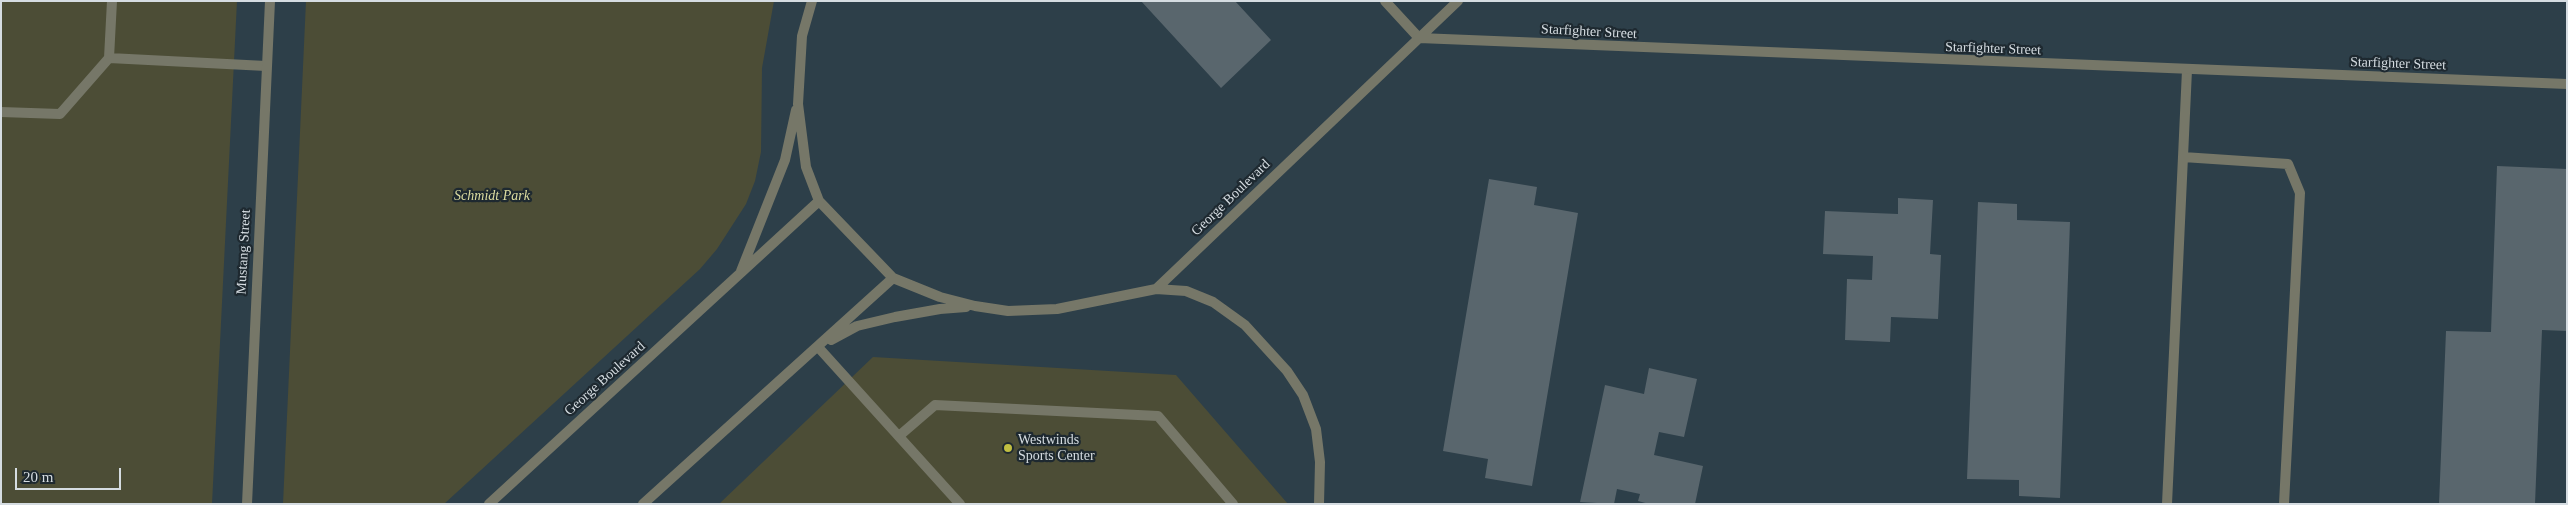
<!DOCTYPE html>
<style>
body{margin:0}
#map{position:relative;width:2568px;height:505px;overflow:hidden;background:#28333a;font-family:"Times New Roman",serif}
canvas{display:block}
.frame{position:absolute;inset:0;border:2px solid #d5dce1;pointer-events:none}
.scale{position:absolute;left:15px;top:468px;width:106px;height:22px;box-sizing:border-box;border:2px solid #d5dce1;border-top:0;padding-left:6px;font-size:15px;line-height:18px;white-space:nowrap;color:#d5dce1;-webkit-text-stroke:4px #1e2930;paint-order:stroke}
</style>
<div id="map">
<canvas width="2568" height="505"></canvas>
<div class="frame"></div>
<div class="scale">20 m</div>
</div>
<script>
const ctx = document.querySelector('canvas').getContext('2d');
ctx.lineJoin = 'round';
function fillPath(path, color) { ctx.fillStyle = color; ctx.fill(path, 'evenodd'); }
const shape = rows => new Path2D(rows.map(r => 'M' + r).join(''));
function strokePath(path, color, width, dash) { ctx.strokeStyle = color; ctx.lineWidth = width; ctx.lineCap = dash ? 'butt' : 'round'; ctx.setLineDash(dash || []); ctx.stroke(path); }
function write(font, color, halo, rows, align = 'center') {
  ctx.font = font + ' "Times New Roman",serif'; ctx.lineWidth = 4.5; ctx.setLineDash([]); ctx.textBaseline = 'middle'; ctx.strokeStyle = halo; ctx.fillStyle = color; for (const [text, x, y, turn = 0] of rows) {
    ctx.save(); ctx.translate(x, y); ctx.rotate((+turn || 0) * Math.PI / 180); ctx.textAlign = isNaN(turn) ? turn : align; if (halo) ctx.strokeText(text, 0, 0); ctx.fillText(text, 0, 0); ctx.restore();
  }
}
fillPath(shape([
 [1,1,2567,1,2567,504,1,504]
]), '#2d3f49');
fillPath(shape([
 [1,1,237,1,212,504,1,504],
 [306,1,774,1,762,68,761,152,755,181,746,204,717,249,700,269,444,504,283,504],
 [873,357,1176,375,1288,504,719,504]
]), '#4c4d36');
fillPath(shape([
 [1141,1,1235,1,1271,40,1221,88],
 [2497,166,2567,169,2567,331,2542,330,2535,504,2439,504,2446,331,2491,332],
 [1489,179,1537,187,1534,205,1578,213,1532,486,1485,478,1488,459,1443,451],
 [1898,198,1933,200,1930,254,1941,255,1938,319,1891,317,1890,342,1845,340,1847,279,1872,280,1873,256,1823,254,1825,211,1898,214],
 [1978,202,2017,204,2017,220,2070,222,2060,498,2019,496,2019,480,1967,479],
 [1649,368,1697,379,1684,437,1659,432,1654,455,1703,466,1695,504,1649,504,1638,501,1640,494,1617,489,1614,504,1580,502,1605,385,1644,394]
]), '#59666d');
strokePath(shape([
 [1385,1,1419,38],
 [109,58,266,66],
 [1,112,60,114,109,58,112,1],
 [2183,157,2288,164,2300,193,2284,504],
 [818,347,960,504],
 [899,436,935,405,1158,416,1233,504],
 [2167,504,2187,70]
]), '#767768', 10);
strokePath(shape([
 [812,1,802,36,798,104,806,167,819,201,893,278,940,297,975,306,1008,311,1057,309,1156,289,1458,1],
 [1419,38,2567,84],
 [741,271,785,160,796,110],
 [1156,289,1186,291,1213,302,1245,325,1287,371,1303,395,1316,429,1320,462,1319,504],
 [831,340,857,326,895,317,940,309,966,307],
 [247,504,270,1],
 [489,504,819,201],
 [643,504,893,278]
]), '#767768', 10);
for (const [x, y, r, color] of [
 [1008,448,5,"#c0be41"]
]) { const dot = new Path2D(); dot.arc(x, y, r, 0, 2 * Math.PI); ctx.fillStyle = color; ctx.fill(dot); strokePath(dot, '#1e2930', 2); }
write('14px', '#d5dce1', '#1e2930', [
 ["Starfighter Street",1589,32,3],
 ["Starfighter Street",1993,49,2],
 ["Starfighter Street",2398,64,2],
 ["George Boulevard",1231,198,-44],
 ["Mustang Street",244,252,-87],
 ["George Boulevard",605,379,-42]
]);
write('italic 14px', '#dbdb9f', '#1e2930', [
 ["Schmidt Park",492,196]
]);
write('14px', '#d5dce1', '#1e2930', [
 ["Westwinds",1018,440],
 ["Sports Center",1018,456]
], 'left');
</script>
